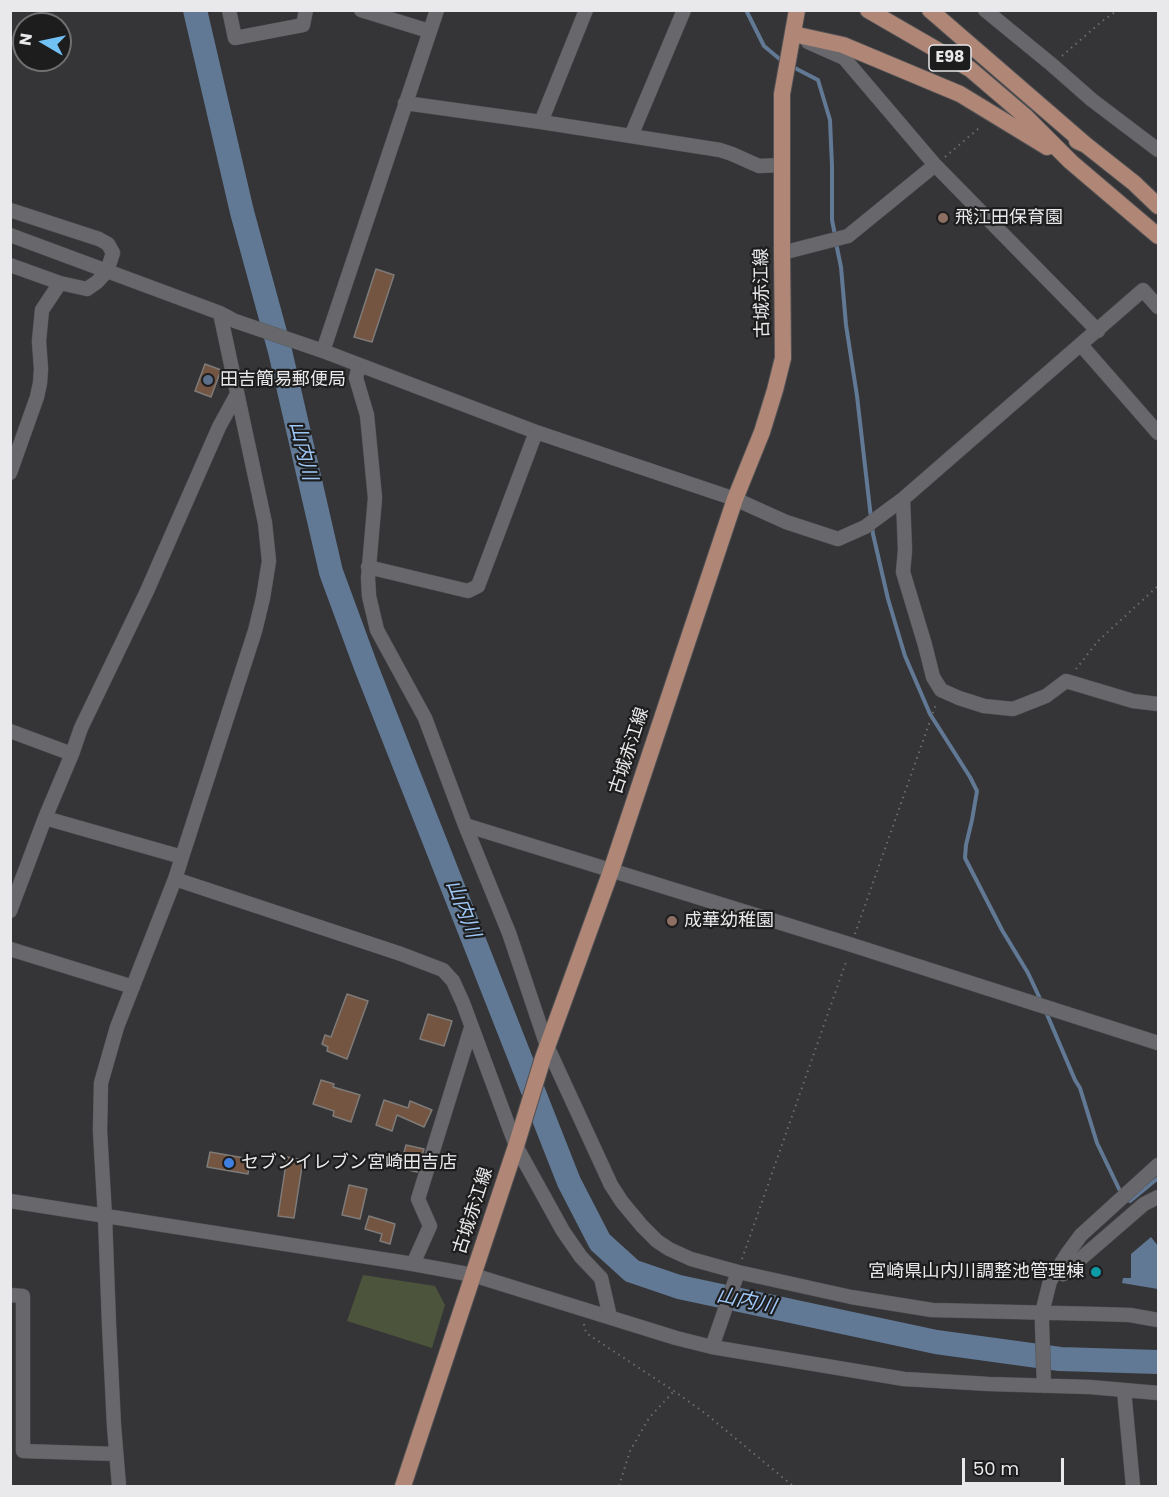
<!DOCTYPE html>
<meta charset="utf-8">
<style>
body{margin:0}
#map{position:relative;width:1169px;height:1497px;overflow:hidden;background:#353538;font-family:Poppins,sans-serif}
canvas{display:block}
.frame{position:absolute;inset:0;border:12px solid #e9e9eb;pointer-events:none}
.north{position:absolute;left:12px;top:12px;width:60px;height:60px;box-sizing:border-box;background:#1d1d1e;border:2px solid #6f6f70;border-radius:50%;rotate:279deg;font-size:16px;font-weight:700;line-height:24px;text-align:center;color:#e9e9eb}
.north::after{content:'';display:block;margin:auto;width:21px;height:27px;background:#71c1f5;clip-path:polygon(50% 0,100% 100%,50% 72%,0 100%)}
.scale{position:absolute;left:962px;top:1458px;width:102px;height:27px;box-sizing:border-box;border:3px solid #e9e9eb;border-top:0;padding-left:8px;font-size:18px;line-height:21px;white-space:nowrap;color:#e9e9eb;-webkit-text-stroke:4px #1d1d1e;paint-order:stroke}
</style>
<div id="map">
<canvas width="1169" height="1497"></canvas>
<div class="frame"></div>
<div class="north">N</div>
<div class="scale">50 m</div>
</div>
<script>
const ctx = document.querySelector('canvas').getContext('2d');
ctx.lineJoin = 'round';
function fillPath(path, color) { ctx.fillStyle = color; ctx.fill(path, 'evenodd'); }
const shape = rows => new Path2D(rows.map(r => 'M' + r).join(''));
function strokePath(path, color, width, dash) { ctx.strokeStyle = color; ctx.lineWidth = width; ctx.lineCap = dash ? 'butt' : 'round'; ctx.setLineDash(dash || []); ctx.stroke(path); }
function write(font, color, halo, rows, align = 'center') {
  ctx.font = font + ' Poppins,"Noto Sans JP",sans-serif'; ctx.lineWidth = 4.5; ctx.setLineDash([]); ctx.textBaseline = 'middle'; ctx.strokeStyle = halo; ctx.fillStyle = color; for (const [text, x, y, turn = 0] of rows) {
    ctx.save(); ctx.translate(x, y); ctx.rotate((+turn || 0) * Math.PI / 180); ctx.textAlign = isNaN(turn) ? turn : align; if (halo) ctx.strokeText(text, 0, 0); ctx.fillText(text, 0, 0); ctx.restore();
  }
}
fillPath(shape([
 [363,1275,435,1286,445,1305,432,1348,347,1321]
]), '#4c553b');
fillPath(shape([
 [1151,1237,1158,1246,1158,1289,1122,1283,1123,1278,1131,1278,1131,1254]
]), '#617994');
strokePath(shape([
 [746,10,764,46,782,61],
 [791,66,818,80,830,120,832,166,832,220,835,235],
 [836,243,841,267,846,325,857,396,871,518],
 [872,525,873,534,888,599,905,656,930,714,970,777,977,791,972,820,966,845,965,858,1002,930,1028,973,1042,1003],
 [1046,1012,1075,1080,1080,1088,1097,1143,1121,1193],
 [1126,1199,1130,1201,1158,1178]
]), '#617994', 4);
strokePath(shape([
 [195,10,242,212,280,351,331,572,366,667,569,1182,600,1242,632,1271,679,1287,936,1342,1060,1359,1158,1362]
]), '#617994', 24);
const building = shape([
 [376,269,394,275,372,342,354,337,376,269],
 [205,364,221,370,211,397,195,391,205,364],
 [347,994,368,1001,347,1059,327,1051,328,1047,322,1044,325,1035,331,1037,347,994],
 [428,1014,452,1021,444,1046,420,1039,428,1014],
 [321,1080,334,1084,333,1087,360,1095,351,1122,333,1116,334,1111,313,1104,321,1080],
 [384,1100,408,1108,410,1101,432,1110,424,1127,397,1115,392,1131,376,1125,384,1100],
 [406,1145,424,1149,417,1172,400,1168,406,1145],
 [210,1152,250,1159,248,1174,207,1167,210,1152],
 [287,1157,303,1160,294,1218,278,1216,287,1157],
 [349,1185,367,1189,360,1219,342,1215,349,1185],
 [369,1216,395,1224,390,1244,380,1241,382,1234,365,1229,369,1216]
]);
fillPath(building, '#735541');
strokePath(building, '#7f7b79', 1.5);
const minor = shape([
 [229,10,235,38,303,25,306,10],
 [361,10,429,31],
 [985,10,1051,64,1092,100,1158,150],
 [808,42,844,58,935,165,1098,331],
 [405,103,541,122,720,150,732,154,759,166,782,165],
 [541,122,586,10],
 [631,136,684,10],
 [10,210,99,239,108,244,113,253,107,271,97,282,87,289,60,283,10,265],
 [10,235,220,313,235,321,323,351,536,432,735,499,786,522,838,539,865,527,903,499,1143,290,1158,307],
 [782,253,848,236,935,165],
 [1081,345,1158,433],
 [323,351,437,10],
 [359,365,356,378,367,415,375,498,368,578,369,596,377,630,425,718,465,825,509,933,547,1046,611,1185,622,1202,642,1226,657,1241,669,1249,691,1259,738,1272,851,1297,932,1310,1098,1314,1130,1315,1158,1320],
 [10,473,37,397,40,383,41,369,39,341,42,310,60,283],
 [903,499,905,550,903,572,925,645,933,677,941,690,959,698,984,706,1013,709,1046,696,1066,681,1133,701,1158,704],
 [368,567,468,591,478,586,536,432],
 [10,731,72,754],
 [45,818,182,857],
 [465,825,852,945,1158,1043],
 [175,879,401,954,443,970,453,981,463,1003,516,1146,563,1231,581,1257,601,1278,610,1317],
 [10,911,45,818,72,754,81,728,147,591,219,427,237,394],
 [10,949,133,987],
 [10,1201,413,1264,473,1275,676,1338,712,1347,904,1379,989,1384,1090,1387,1158,1393],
 [413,1264,430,1226,418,1199,471,1028],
 [1057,1270,1063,1274,1144,1204,1158,1197],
 [10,1295,23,1296,23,1451,116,1454],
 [712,1347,738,1272],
 [1044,1386,1042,1323,1042,1313,1050,1281,1067,1254,1081,1235,1158,1165],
 [1124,1390,1133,1486],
 [119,1486,114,1426,109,1324,105,1217,100,1131,101,1083,117,1027,175,879,182,857,255,631,263,598,269,561,265,523,220,313]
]);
const major = shape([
 [868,10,970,69,1025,116,1071,162,1158,236],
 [930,10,1086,145],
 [793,34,843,45,960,94,1047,147],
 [1077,141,1086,145,1134,183,1158,206],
 [403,1486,516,1146,543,1058,611,871,735,499,762,432,775,390,783,358,782,253,782,94,797,10]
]);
strokePath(minor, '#525255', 15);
strokePath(major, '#525255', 18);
strokePath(shape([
 [1062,56,1101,22,1118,10],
 [945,157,979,128],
 [1076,669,1098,641,1158,586],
 [855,934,936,704],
 [742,1259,847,959],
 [584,1324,586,1333,674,1391,706,1414,793,1486],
 [619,1486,630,1451,649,1418,674,1391]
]), '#6d6d70', 2, [1.5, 4.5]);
strokePath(minor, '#68686c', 14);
strokePath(major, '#b08776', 16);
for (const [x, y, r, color] of [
 [943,218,6,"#8d6e63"],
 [208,380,6,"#5c6f8a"],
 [672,921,6,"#8d6e63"],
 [229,1163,6,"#3f7fe0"],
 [1096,1272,6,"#0f9aa8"]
]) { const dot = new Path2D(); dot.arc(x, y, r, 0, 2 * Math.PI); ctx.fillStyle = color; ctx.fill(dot); strokePath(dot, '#1d1d1e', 2); }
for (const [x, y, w] of [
 [950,58,42]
]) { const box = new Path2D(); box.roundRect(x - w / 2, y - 13, w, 26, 4.5); ctx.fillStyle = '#1d1d1e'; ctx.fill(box); strokePath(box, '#e9e9eb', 1.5); }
write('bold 16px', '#e9e9eb', null, [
 ["E98",950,58]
]);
write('18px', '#e9e9eb', '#1d1d1e', [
 ["飛江田保育園",955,218],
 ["田吉簡易郵便局",220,380],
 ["成華幼稚園",684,921],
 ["セブンイレブン宮崎田吉店",241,1163],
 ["宮崎県山内川調整池管理棟",1084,1272,"right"]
], 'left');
write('18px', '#e9e9eb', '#1d1d1e', [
 ["古城赤江線",763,293,-91],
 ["古城赤江線",630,751,-72],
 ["古城赤江線",474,1211,-72]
]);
write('italic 20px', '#9ec7f7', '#1d1d1e', [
 ["山内川",302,451,76],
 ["山内川",462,909,69],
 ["山内川",746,1302,12]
]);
</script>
